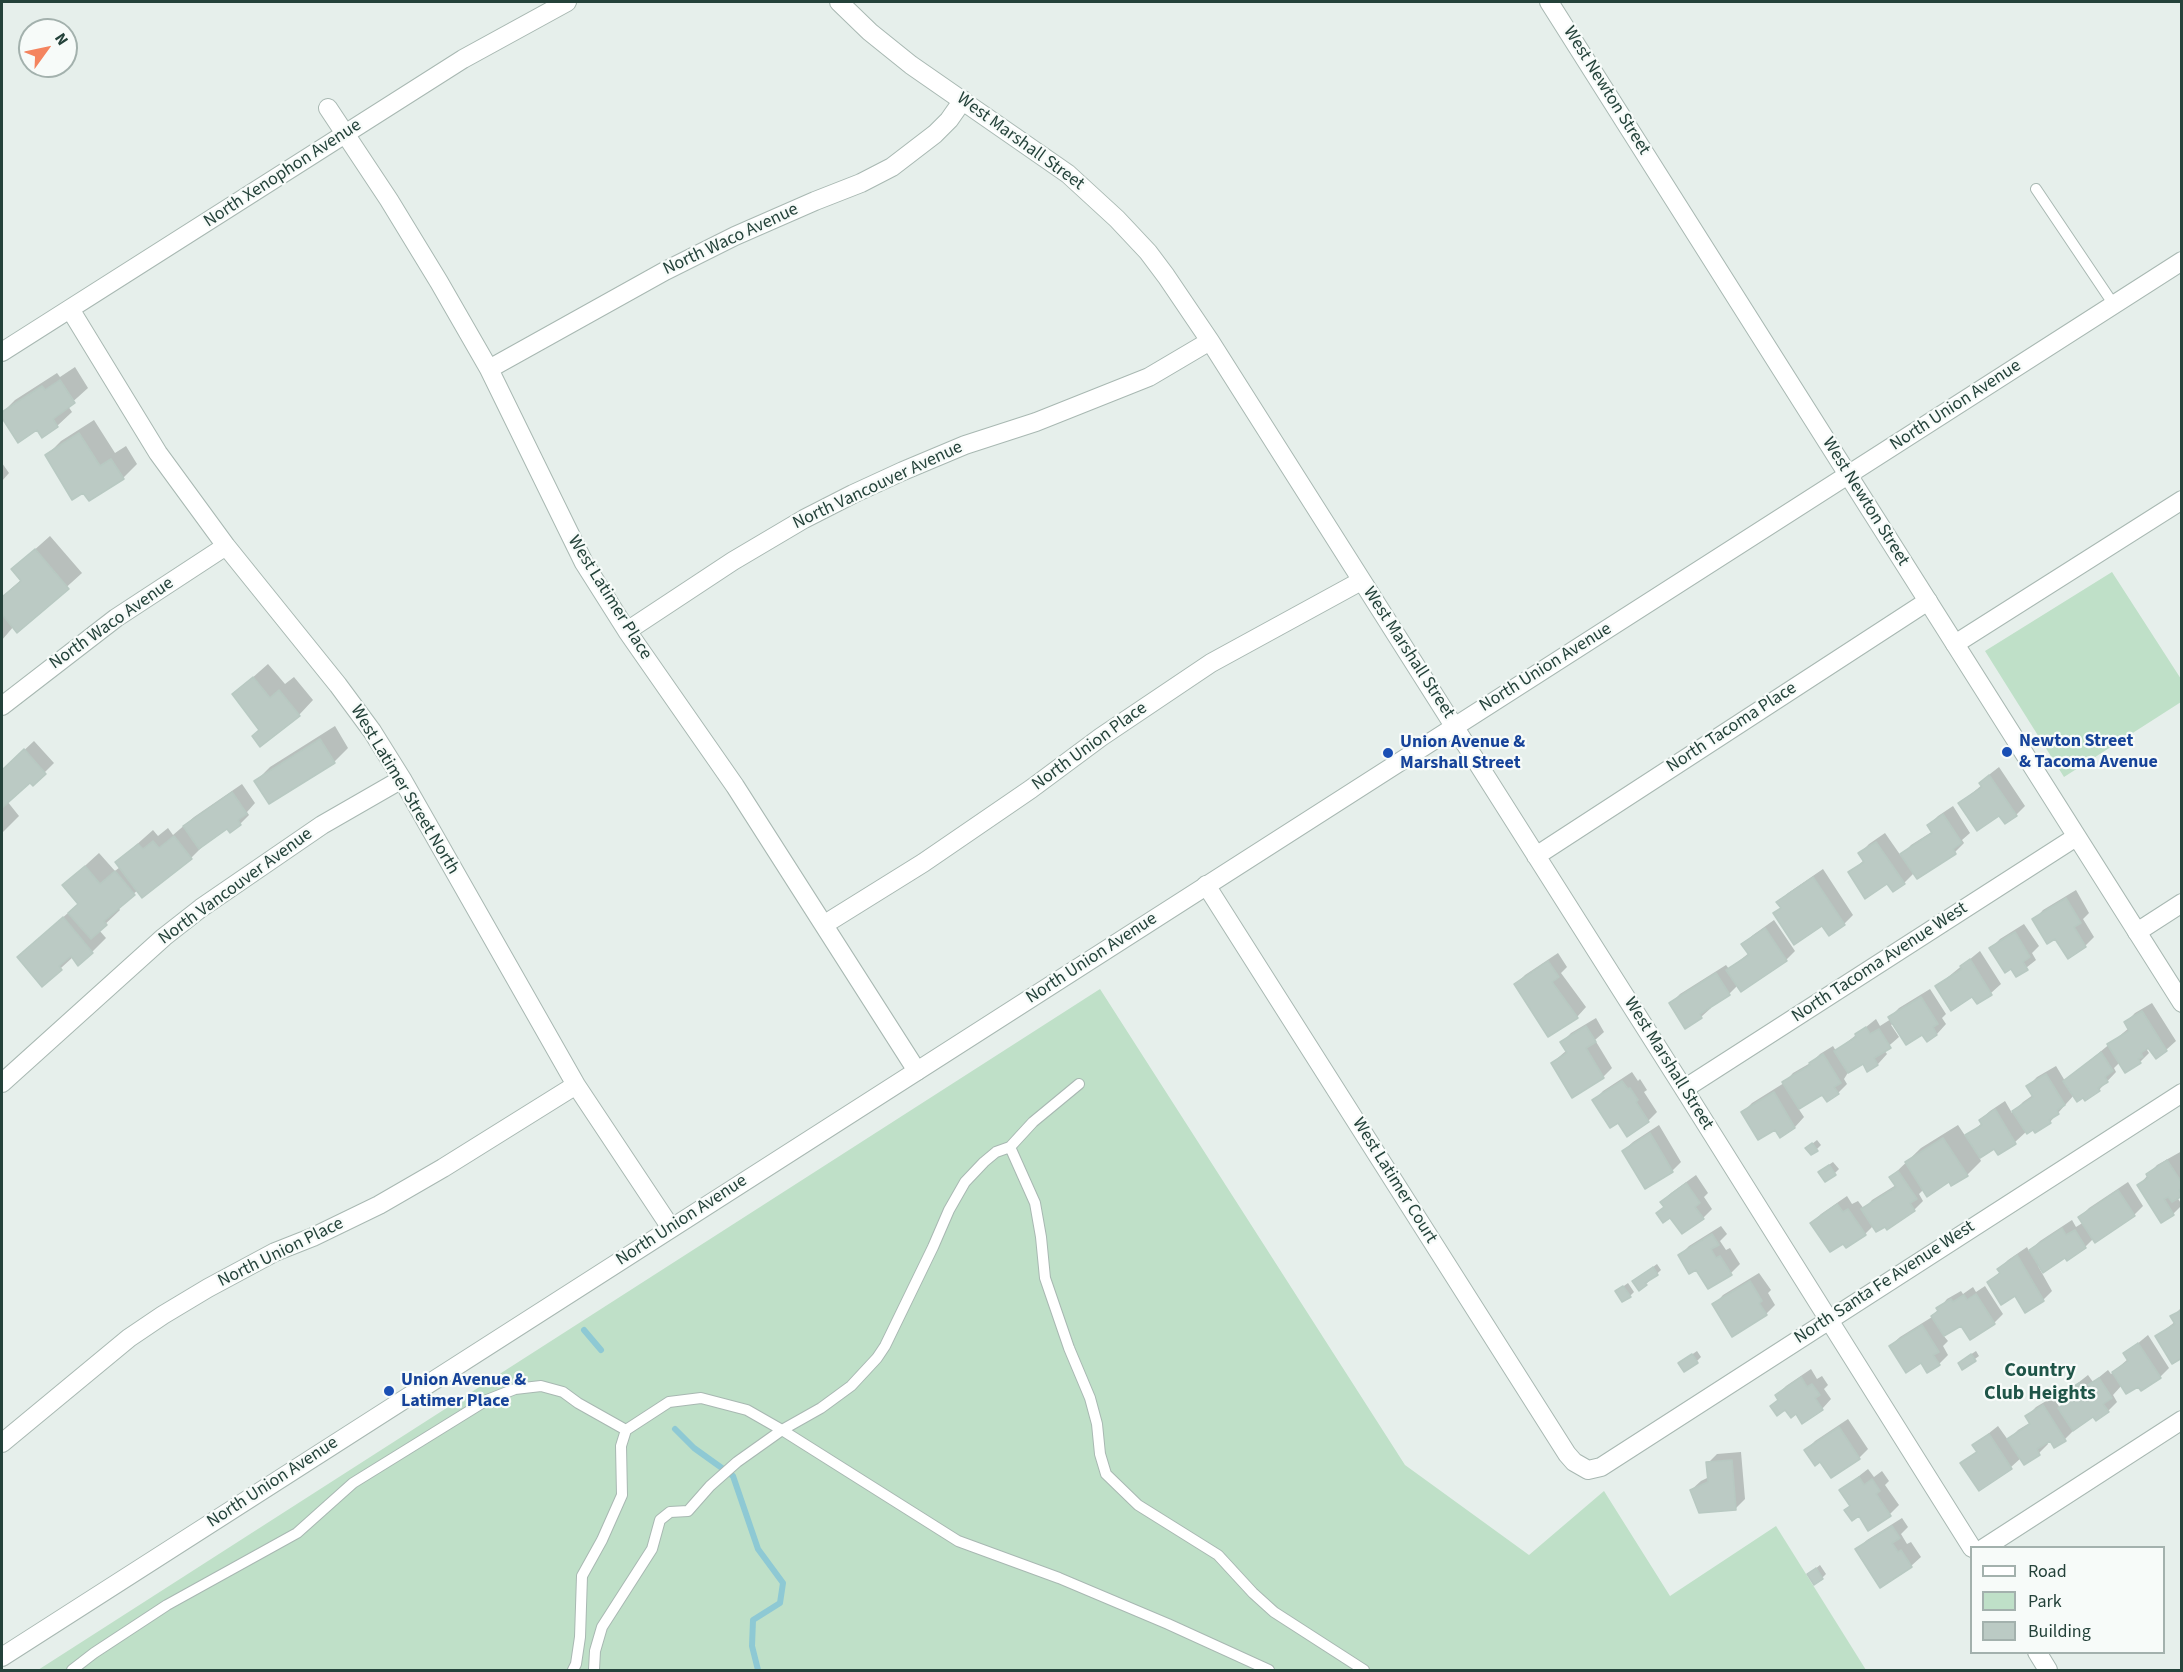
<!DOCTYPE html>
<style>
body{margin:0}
#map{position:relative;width:2183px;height:1672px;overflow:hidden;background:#e6efeb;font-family:"Source Sans 3",sans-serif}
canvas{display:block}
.frame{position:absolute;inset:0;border:3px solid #24423a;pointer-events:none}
.legend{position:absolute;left:1970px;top:1546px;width:195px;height:108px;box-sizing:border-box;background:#f7fbf9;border:2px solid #a3b1ad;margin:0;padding:8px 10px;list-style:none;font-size:18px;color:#24423a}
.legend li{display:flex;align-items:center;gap:12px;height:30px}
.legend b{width:30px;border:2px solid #a3b1ad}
.north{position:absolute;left:18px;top:18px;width:60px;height:60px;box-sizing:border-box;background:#f7fbf9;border:2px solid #a3b1ad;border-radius:50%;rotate:57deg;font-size:16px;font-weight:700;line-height:24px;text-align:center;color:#24423a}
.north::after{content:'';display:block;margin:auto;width:21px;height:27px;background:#f4845f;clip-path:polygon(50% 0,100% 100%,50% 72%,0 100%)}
</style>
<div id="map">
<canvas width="2183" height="1672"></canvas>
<div class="frame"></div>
<ul class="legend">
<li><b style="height:8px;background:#fff"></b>Road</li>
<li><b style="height:16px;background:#bfe0c8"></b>Park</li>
<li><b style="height:16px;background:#bbcac4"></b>Building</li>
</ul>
<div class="north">N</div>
</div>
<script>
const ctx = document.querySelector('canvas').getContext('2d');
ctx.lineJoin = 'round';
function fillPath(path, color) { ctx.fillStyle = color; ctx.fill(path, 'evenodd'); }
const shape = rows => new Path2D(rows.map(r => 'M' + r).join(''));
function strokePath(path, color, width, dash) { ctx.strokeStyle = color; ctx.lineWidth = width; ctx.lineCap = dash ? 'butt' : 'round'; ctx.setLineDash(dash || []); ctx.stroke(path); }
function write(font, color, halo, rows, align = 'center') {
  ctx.font = font + ' "Source Sans 3",sans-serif'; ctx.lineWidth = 4.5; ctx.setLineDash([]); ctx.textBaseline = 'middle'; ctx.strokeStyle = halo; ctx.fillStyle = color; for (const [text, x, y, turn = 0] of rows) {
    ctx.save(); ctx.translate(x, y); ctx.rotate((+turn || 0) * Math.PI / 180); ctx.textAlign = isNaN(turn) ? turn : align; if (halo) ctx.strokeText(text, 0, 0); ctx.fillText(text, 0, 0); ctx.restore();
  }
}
fillPath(shape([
 [2112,572,2181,679,2181,702,2064,777,1985,651],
 [1100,989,1405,1465,1529,1555,1604,1491,1670,1596,1776,1526,1866,1670,38,1670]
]), '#bfe0c8');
fillPath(shape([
 [75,367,88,388,68,406,72,412,57,426,43,436,38,428,18,441,2,413,15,400,57,373,60,377],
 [94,420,115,453,126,446,137,464,123,478,46,456,61,441],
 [2,463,9,473,2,481],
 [50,536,82,573,18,631,14,626,2,640,2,595,3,596,22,579,13,569],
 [268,664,285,684,294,677,313,700,299,715,261,729,234,694],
 [335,726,348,748,334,762,256,781,270,767],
 [34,741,54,763,33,784,30,781,7,801,19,816,2,833,2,771],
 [1999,767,2025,806,2016,815,1960,803,1982,785,1981,783,1990,774],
 [242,784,255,803,247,812,249,815,240,824,228,827,205,844,191,858,143,896,138,890,118,907,120,910,99,930,106,938,92,952,73,957,61,968,19,957,79,903,64,885,99,853,115,871,120,867,117,862,153,830,158,836,168,828,173,835,194,817],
 [1953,806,1970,833,1962,840,1964,843,1955,852,1914,873,1904,883,1888,882,1850,873,1864,860,1860,853,1869,844,1885,833,1901,856,1911,845,1933,831,1929,825,1938,816],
 [1823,869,1853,915,1844,924,1830,934,1823,924,1775,913,1782,907,1778,902,1788,893],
 [2076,890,2089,913,2083,919,2094,937,2085,946,2056,936,2034,920,2043,910],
 [1774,920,1795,951,1786,960,1738,985,1729,994,1709,1006,1711,1008,1701,1017,1671,1003,1680,994,1726,965,1729,969,1749,953,1743,944,1753,935],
 [2024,924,2039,946,2032,953,2036,960,2017,975,1991,948,2000,939],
 [1980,951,2001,984,1991,993,1977,1002,1973,995,1937,986],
 [1558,953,1567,967,1561,973,1586,1007,1577,1017,1516,984,1525,975],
 [1930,989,1946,1014,1942,1018,1946,1024,1937,1034,1927,1039,1923,1033,1894,1023,1891,1025,1899,1037,1884,1050,1887,1054,1878,1064,1868,1070,1863,1062,1849,1071,1844,1079,1847,1084,1838,1093,1823,1093,1798,1108,1804,1117,1795,1127,1780,1136,1775,1128,1743,1112,1752,1103,1784,1083,1793,1073,1812,1062,1820,1054,1833,1046,1836,1051,1876,1019,1880,1026,1891,1019,1890,1017,1899,1008],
 [2152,1003,2176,1041,2166,1050,2150,1047,2147,1050,2149,1053,2140,1062,2120,1062,2114,1068,2116,1072,2099,1090,2086,1099,2074,1095,2050,1122,2036,1131,2034,1128,2027,1131,2015,1142,1998,1153,1995,1147,1979,1157,1981,1161,1967,1175,1924,1189,1919,1194,1923,1201,1914,1210,1885,1225,1874,1225,1865,1234,1812,1223,1821,1214,1847,1196,1852,1204,1858,1201,1864,1209,1872,1200,1896,1185,1891,1177,1921,1148,1958,1125,1966,1137,1982,1123,1980,1120,1990,1111,2005,1101,2012,1113,2023,1102,2033,1095,2028,1086,2037,1077,2056,1066,2065,1081,2129,1028,2125,1023,2135,1013],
 [1596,1018,1604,1032,1595,1040,1612,1068,1603,1077,1552,1063,1567,1050,1562,1042,1571,1033],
 [1632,1072,1638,1081,1640,1079,1647,1090,1644,1092,1657,1112,1648,1121,1618,1121,1594,1100,1603,1091],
 [1659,1125,1681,1162,1672,1171,1623,1151,1633,1142],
 [1817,1140,1821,1145,1817,1149,1807,1148],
 [2182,1151,2182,1194,2177,1197,2182,1205,2173,1214,2139,1185,2157,1165],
 [1833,1162,1839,1169,1835,1173,1824,1168],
 [1696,1175,1708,1193,1704,1197,1712,1209,1703,1218,1658,1213,1665,1206,1662,1202,1671,1193],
 [2128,1182,2143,1206,2134,1215,2094,1238,2085,1247,2038,1266,2052,1291,2043,1300,2015,1294,1989,1282,2001,1271,1999,1269,2008,1260,2027,1247,2029,1251,2040,1241,2072,1220,2076,1227,2084,1222,2080,1217,2089,1208],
 [1721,1226,1727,1234,1720,1241,1726,1250,1730,1248,1740,1264,1731,1273,1680,1255,1689,1246],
 [1657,1264,1661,1270,1646,1284,1634,1281],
 [1759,1273,1771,1290,1768,1293,1775,1305,1766,1314,1714,1305,1723,1295],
 [1628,1283,1634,1292,1630,1296,1617,1291],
 [1985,1286,2003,1314,1994,1323,1961,1324,1943,1335,1948,1341,1943,1346,1948,1355,1939,1364,1922,1361,1890,1346,1900,1337,1932,1317,1947,1299,1961,1291,1963,1294,1973,1287,1976,1292],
 [2182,1307,2182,1356,2157,1336,2176,1321,2172,1317],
 [2148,1335,2169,1368,2160,1377,2138,1385,2122,1385,2113,1395,2117,1402,2108,1411,2093,1415,2073,1429,2074,1430,2065,1439,2050,1439,2047,1441,2048,1444,2039,1453,2021,1458,2011,1467,1962,1463,1978,1450,1974,1445,1998,1426,2008,1440,2018,1430,2031,1422,2027,1416,2036,1407,2053,1397,2060,1408,2073,1396,2069,1390,2088,1375,2093,1382,2108,1370,2111,1374,2128,1359,2125,1354],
 [1697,1351,1701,1357,1697,1361,1684,1360],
 [1976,1351,1979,1356,1963,1368,1964,1359],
 [1811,1369,1817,1379,1822,1376,1828,1385,1824,1389,1831,1399,1822,1409,1796,1412,1777,1395,1786,1386],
 [1848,1419,1868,1449,1859,1458,1806,1450,1815,1441],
 [1741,1452,1745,1499,1736,1508,1691,1490,1701,1481,1709,1477,1708,1463,1717,1454],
 [1868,1469,1874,1477,1882,1471,1889,1481,1885,1485,1899,1505,1890,1514,1859,1514,1841,1490],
 [1902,1518,1908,1527,1901,1534,1907,1544,1911,1542,1921,1557,1911,1566,1857,1549,1867,1540],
 [1820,1565,1826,1574,1822,1578,1809,1574]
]), '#0003');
strokePath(shape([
 [584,1330,601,1350],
 [675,1429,694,1448,733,1476,758,1549,783,1583,780,1603,753,1620,752,1646,758,1670]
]), '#8ec9d4', 6);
const building = shape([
 [60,380,75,403,53,419,58,427,42,438,37,430,18,443,2,418,2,412,42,386,45,390,60,380],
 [79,433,100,466,111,459,124,479,89,501,83,493,72,500,45,455,79,433],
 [35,549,69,589,17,633,2,614,2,597,21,581,11,569,35,549],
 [253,677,270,698,279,690,300,716,260,747,252,736,259,730,232,694,253,677],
 [320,739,335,763,269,804,254,781,320,739],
 [24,749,46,774,33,786,30,783,2,808,2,770,24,749],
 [1989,775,2017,816,2005,824,1999,816,1977,831,1958,803,1982,787,1979,783,1989,775],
 [232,792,247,814,238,820,241,825,230,833,227,829,199,849,183,826,232,792],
 [1943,814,1962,843,1953,849,1956,854,1917,879,1900,854,1932,833,1927,825,1943,814],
 [174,836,192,859,142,898,115,862,138,844,143,849,153,841,159,848,174,836],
 [1876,842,1905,884,1893,892,1887,884,1865,899,1848,872,1864,862,1858,853,1876,842],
 [85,866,100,884,115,871,135,895,104,921,107,925,91,939,68,913,78,904,62,885,85,866],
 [1813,877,1845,925,1829,936,1822,926,1794,945,1773,913,1781,908,1776,902,1813,877],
 [2066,898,2081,923,2074,927,2086,947,2068,959,2055,939,2047,944,2032,919,2066,898],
 [63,917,93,953,78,966,71,956,59,966,62,970,42,987,17,957,63,917],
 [1765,928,1787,961,1741,992,1726,970,1749,955,1741,944,1765,928],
 [2015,932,2030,957,2023,962,2028,970,2016,977,2011,969,2005,973,1989,948,2015,932],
 [1970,959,1992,995,1977,1004,1972,997,1951,1011,1935,986,1962,969,1960,966,1970,959],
 [1548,961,1559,977,1552,982,1578,1018,1548,1037,1514,984,1548,961],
 [1716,973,1730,995,1700,1014,1702,1018,1685,1029,1669,1003,1716,973],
 [1921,997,1938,1024,1933,1027,1937,1035,1927,1042,1922,1035,1906,1045,1888,1017,1921,997],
 [2142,1011,2167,1051,2156,1059,2148,1048,2141,1053,2143,1057,2138,1059,2141,1063,2125,1073,2107,1044,2129,1031,2124,1022,2142,1011],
 [1586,1026,1596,1042,1586,1048,1604,1078,1572,1098,1551,1063,1567,1053,1560,1042,1586,1026],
 [1866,1027,1870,1034,1879,1029,1891,1048,1874,1058,1878,1065,1867,1072,1863,1064,1848,1073,1834,1051,1856,1037,1855,1034,1866,1027],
 [2101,1052,2113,1071,2105,1077,2108,1082,2098,1088,2100,1091,2085,1101,2083,1098,2077,1102,2063,1081,2101,1052],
 [1823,1054,1841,1083,1834,1087,1839,1094,1827,1102,1822,1095,1799,1109,1782,1082,1810,1065,1809,1063,1823,1054],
 [2046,1074,2065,1105,2057,1110,2059,1114,2049,1120,2051,1123,2035,1133,2033,1130,2027,1134,2012,1111,2033,1097,2026,1086,2046,1074],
 [1622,1081,1628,1089,1630,1088,1638,1100,1636,1102,1649,1122,1627,1137,1618,1123,1610,1128,1592,1100,1622,1081],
 [1774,1092,1795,1128,1780,1138,1775,1130,1758,1140,1741,1112,1774,1092],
 [1995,1109,2016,1144,1998,1155,1994,1149,1980,1158,1965,1135,1982,1125,1979,1120,1995,1109],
 [1650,1133,1673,1172,1645,1189,1622,1151,1650,1133],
 [1943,1138,1968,1176,1951,1186,1949,1182,1927,1197,1905,1162,1943,1138],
 [1812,1143,1818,1151,1811,1155,1805,1148,1812,1143],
 [2167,1160,2182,1183,2182,1188,2179,1190,2182,1196,2172,1202,2168,1197,2164,1199,2174,1215,2161,1223,2137,1185,2148,1178,2146,1174,2167,1160],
 [1829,1165,1836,1175,1825,1182,1818,1172,1829,1165],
 [1898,1171,1917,1199,1910,1203,1915,1211,1887,1230,1885,1227,1876,1232,1861,1209,1896,1187,1889,1177,1898,1171],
 [1686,1183,1700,1203,1695,1207,1704,1219,1682,1234,1670,1218,1663,1223,1656,1213,1664,1207,1660,1202,1686,1183],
 [2118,1190,2135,1216,2095,1243,2078,1217,2118,1190],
 [1837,1204,1843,1212,1848,1209,1866,1235,1846,1248,1843,1244,1830,1252,1810,1223,1837,1204],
 [2062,1228,2066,1235,2075,1230,2086,1248,2067,1261,2065,1258,2043,1273,2029,1250,2062,1228],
 [1712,1234,1719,1245,1711,1249,1716,1258,1720,1256,1732,1275,1708,1289,1696,1270,1689,1274,1678,1255,1712,1234],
 [2017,1255,2044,1301,2025,1313,2015,1296,2001,1305,1987,1282,2000,1273,1997,1269,2017,1255],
 [1653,1267,1658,1275,1645,1283,1647,1285,1639,1291,1632,1281,1653,1267],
 [1750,1281,1762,1301,1759,1303,1767,1315,1732,1337,1712,1304,1750,1281],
 [1623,1286,1631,1297,1622,1302,1615,1291,1623,1286],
 [1976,1294,1995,1324,1970,1340,1961,1326,1944,1336,1931,1316,1938,1311,1936,1308,1951,1299,1953,1302,1964,1295,1967,1300,1976,1294],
 [2182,1310,2182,1358,2172,1364,2155,1336,2175,1324,2170,1316,2182,1310],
 [1922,1325,1939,1352,1933,1355,1940,1365,1927,1373,1921,1363,1906,1373,1889,1346,1922,1325],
 [2138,1343,2161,1378,2141,1391,2138,1387,2126,1394,2112,1372,2128,1361,2123,1353,2138,1343],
 [1692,1354,1698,1363,1684,1372,1678,1363,1692,1354],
 [1971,1354,1976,1361,1962,1370,1958,1363,1971,1354],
 [1801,1377,1807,1387,1812,1384,1820,1395,1815,1398,1823,1410,1802,1424,1796,1414,1791,1418,1785,1410,1777,1416,1770,1406,1778,1400,1775,1395,1801,1377],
 [2099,1378,2112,1398,2103,1404,2109,1412,2096,1421,2093,1417,2073,1431,2058,1408,2073,1398,2068,1390,2079,1383,2084,1391,2090,1387,2088,1385,2099,1378],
 [2043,1405,2066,1441,2054,1448,2050,1441,2037,1449,2040,1455,2024,1465,2007,1439,2030,1424,2025,1416,2043,1405],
 [1839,1427,1860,1459,1831,1478,1820,1462,1815,1466,1804,1450,1839,1427],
 [1989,1434,2012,1469,1979,1491,1960,1463,1977,1452,1972,1445,1989,1434],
 [1732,1460,1736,1510,1699,1513,1690,1490,1708,1482,1706,1462,1732,1460],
 [1859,1477,1864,1485,1872,1479,1880,1491,1876,1494,1891,1516,1868,1531,1859,1516,1852,1521,1844,1510,1850,1506,1839,1490,1859,1477],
 [1892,1526,1900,1538,1892,1543,1898,1552,1901,1550,1912,1567,1880,1588,1855,1549,1892,1526],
 [1816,1568,1823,1579,1814,1585,1807,1574,1816,1568]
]);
fillPath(building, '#bbcac4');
strokePath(building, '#b8c9c2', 1.5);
const service = shape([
 [2036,189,2114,305],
 [1010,1147,1035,1203,1041,1237,1045,1278,1069,1348,1090,1398,1097,1424,1100,1454,1106,1474,1138,1505,1218,1555,1253,1593,1274,1612,1364,1670],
 [72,1670,94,1653,167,1605,297,1533,353,1483,487,1400,515,1389,541,1386,563,1392,578,1403,626,1430,669,1402,701,1398,747,1410,782,1430,958,1541,1059,1578,1168,1624,1269,1670],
 [573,1670,576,1664,580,1637,582,1576,602,1540,622,1495,621,1446,626,1430],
 [594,1670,595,1651,602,1627,652,1549,660,1520,670,1512,688,1511,710,1486,737,1462,782,1430,821,1408,851,1386,877,1358,885,1346,933,1247,949,1210,965,1182,984,1162,996,1152,1010,1147,1033,1122,1079,1084]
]);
const minor = shape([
 [839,2,870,32,911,65,1068,174,1117,219,1148,252,1166,276,1210,341,1684,1089,1972,1548],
 [328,108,389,200,439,282,489,369,584,563,627,631,735,786,917,1071],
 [70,309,158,453,226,546,338,685,372,731,402,779,576,1085,671,1228],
 [2,352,463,59,567,2],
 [489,369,665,271,735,236,815,201,861,183,892,167,935,134,949,120,963,100],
 [627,631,733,561,804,519,853,494,903,471,965,445,1036,422,1149,377,1210,341],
 [1955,644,2182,500],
 [2,706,116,618,226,546],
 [1536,856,1928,601],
 [1206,885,1567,1454,1574,1462,1588,1470,1601,1467,2182,1093],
 [825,924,923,863,1031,789,1101,737,1211,663,1361,581],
 [2137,932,2182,903],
 [2,1083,164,937,201,908,322,825,402,779],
 [1684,1089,2076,837],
 [2,1443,129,1338,163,1315,208,1288,275,1252,313,1237,379,1205,443,1168,576,1085],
 [1984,1548,2182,1420],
 [2037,1652,2048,1670]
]);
const tertiary = shape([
 [1549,2,2182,1003],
 [2,1657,2182,261]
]);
strokePath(service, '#a8b8b2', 12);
strokePath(minor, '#a8b8b2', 20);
strokePath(tertiary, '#a8b8b2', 20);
strokePath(service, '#fff', 10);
strokePath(minor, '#fff', 18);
strokePath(tertiary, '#fff', 18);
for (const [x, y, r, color] of [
 [2007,752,6,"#1a4fb4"],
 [1388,753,6,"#1a4fb4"],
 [389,1391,6,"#1a4fb4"]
]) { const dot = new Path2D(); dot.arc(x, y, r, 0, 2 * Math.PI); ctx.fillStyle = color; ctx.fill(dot); strokePath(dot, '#f7fbf9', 2); }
write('18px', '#24423a', '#f7fbf9', [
 ["West Newton Street",1606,91,58],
 ["West Marshall Street",1020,142,36],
 ["North Xenophon Avenue",283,174,-33],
 ["North Waco Avenue",731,240,-25],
 ["North Union Avenue",1956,406,-33],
 ["North Vancouver Avenue",878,486,-25],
 ["West Newton Street",1865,502,58],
 ["West Latimer Place",609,598,58],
 ["North Waco Avenue",112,624,-35],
 ["West Marshall Street",1408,653,57],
 ["North Union Avenue",1546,668,-32],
 ["North Tacoma Place",1732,728,-33],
 ["North Union Place",1090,747,-36],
 ["West Latimer Street North",404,790,59],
 ["North Vancouver Avenue",236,887,-36],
 ["North Union Avenue",1092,959,-33],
 ["North Tacoma Avenue West",1880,963,-33],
 ["West Marshall Street",1668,1064,58],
 ["West Latimer Court",1394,1181,58],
 ["North Union Avenue",682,1221,-33],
 ["North Union Place",281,1253,-26],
 ["North Santa Fe Avenue West",1885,1283,-33],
 ["North Union Avenue",273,1483,-33]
]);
write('bold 18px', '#164399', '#f7fbf9', [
 ["Newton Street",2019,742],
 ["& Tacoma Avenue",2019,763],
 ["Union Avenue &",1400,743],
 ["Marshall Street",1400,764],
 ["Union Avenue &",401,1381],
 ["Latimer Place",401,1402]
], 'left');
write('bold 20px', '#1f5548', '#f7fbf9', [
 ["Country",2040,1372],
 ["Club Heights",2040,1395]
]);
</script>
